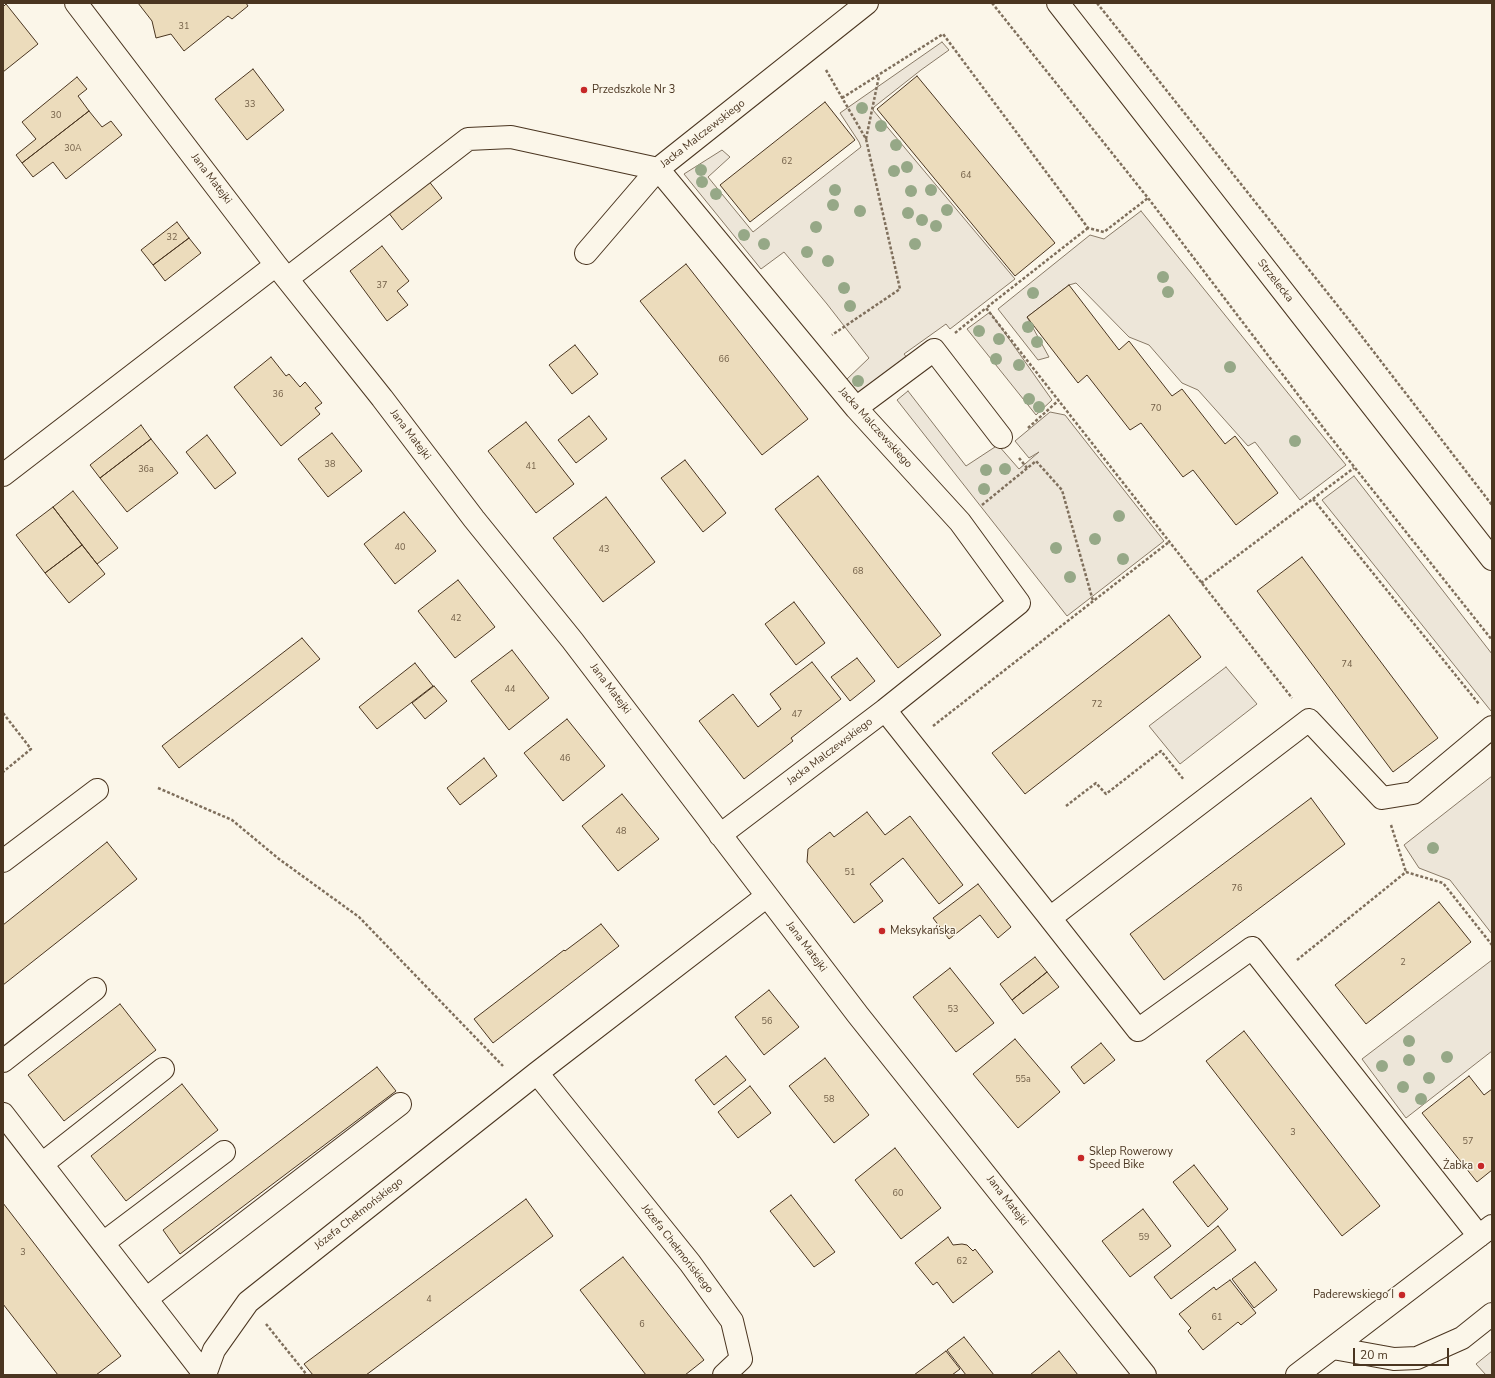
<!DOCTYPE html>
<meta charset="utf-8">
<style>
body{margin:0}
#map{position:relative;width:1495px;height:1378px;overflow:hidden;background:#fbf6e9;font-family:"Nunito Sans",sans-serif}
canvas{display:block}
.frame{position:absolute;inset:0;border:4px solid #4a3520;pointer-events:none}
.scale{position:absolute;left:1353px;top:1348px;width:96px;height:18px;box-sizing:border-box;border:2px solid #4a3520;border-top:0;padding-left:5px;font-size:12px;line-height:14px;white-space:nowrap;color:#4a3520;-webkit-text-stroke:3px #fbf6e9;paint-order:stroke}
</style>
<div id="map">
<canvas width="1495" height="1378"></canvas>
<div class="frame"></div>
<div class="scale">20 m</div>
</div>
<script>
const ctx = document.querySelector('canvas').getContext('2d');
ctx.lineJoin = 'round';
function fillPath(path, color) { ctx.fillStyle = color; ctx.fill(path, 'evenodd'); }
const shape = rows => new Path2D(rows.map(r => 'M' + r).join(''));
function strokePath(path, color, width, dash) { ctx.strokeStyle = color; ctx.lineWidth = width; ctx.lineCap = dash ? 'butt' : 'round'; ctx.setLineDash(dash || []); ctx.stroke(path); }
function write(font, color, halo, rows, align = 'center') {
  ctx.font = font + ' "Nunito Sans",sans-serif'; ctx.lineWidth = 3; ctx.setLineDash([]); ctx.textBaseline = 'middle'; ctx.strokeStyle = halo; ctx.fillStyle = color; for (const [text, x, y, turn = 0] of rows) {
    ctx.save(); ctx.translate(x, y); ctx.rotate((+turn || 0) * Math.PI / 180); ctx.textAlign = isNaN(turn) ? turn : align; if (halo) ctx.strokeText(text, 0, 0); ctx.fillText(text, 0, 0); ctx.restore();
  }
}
const green = shape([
 [942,42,949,50,921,70,874,107,873,110,1015,279,950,329,946,324,904,354,909,360,860,396,846,380,869,358,827,304,784,252,761,269,684,174,722,150,730,157,708,177,753,232,861,147,859,142,840,113,942,42],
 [1141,211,1346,465,1300,500,1255,442,1248,446,1198,390,1182,383,1149,345,1129,337,1076,283,1069,285,1027,317,1049,357,1038,360,998,309,1090,235,1104,239,1141,211],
 [990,312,1052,400,1036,415,967,329,990,312],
 [908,391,966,466,998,445,1019,469,1039,452,1029,458,1015,441,1050,412,1065,415,1164,541,1067,616,897,400,908,391],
 [1354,476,1492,654,1492,710,1491,711,1322,500,1354,476],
 [1226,667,1257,704,1180,764,1149,726,1226,667],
 [1492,776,1492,934,1450,880,1419,868,1404,845,1492,776],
 [1492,960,1492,1051,1406,1118,1362,1059,1492,960],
 [1492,1351,1492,1375,1486,1375,1476,1364,1492,1351]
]);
fillPath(green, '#ede6d9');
strokePath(green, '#887966', 1);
const building = shape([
 [138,3,246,3,248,6,232,19,228,16,184,51,171,34,156,38,152,21,138,3],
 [6,4,38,44,3,72,3,7,6,4],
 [253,69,284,110,247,140,215,99,253,69],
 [917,76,1055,243,1015,276,877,109,917,76],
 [77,77,87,89,78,96,89,111,22,163,16,155,36,139,22,122,77,77],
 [825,102,855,140,750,222,720,185,825,102],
 [89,111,102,127,111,121,122,135,66,179,53,162,33,177,22,163,89,111],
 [428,180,442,198,402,230,388,212,428,180],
 [177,222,189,238,153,265,141,250,177,222],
 [189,238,201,253,165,281,153,265,189,238],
 [382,246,409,281,397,291,408,305,387,321,350,271,382,246],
 [686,264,808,419,762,455,640,301,686,264],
 [1069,285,1119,350,1129,341,1172,396,1182,389,1225,444,1235,436,1278,493,1236,525,1193,470,1183,477,1141,423,1130,430,1087,375,1078,383,1027,317,1069,285],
 [575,345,598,374,572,394,549,365,575,345],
 [271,357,286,376,289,374,300,387,305,382,322,403,315,408,320,414,281,446,234,387,271,357],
 [589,416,607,439,576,463,558,440,589,416],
 [526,422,574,484,536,513,488,451,526,422],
 [141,425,151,439,100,478,90,465,141,425],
 [332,433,362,471,328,497,298,459,332,433],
 [207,435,236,473,215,489,186,452,207,435],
 [151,439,178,473,127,512,100,478,151,439],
 [685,460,726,513,703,532,661,478,685,460],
 [818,476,941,635,898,668,775,509,818,476],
 [73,491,118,548,97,564,53,507,73,491],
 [606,497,655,562,603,602,553,538,606,497],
 [53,507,82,545,45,573,16,535,53,507],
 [404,512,436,551,395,584,364,544,404,512],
 [82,545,105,574,69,603,45,573,82,545],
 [1302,557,1438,738,1393,772,1257,591,1302,557],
 [458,580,495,627,455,658,418,611,458,580],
 [794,602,825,643,796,665,765,624,794,602],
 [1169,615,1201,657,1025,794,992,753,1169,615],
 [302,638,320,659,179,768,162,746,302,638],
 [512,650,549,698,509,730,471,681,512,650],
 [857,658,875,681,850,701,831,677,857,658],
 [812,662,841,699,791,738,793,741,744,779,699,721,733,694,758,727,781,709,770,694,812,662],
 [415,663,433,686,377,729,359,707,415,663],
 [434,686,447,701,425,719,412,703,434,686],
 [567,719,605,766,563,801,524,753,567,719],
 [484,758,497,776,460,805,447,788,484,758],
 [622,794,659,839,618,871,582,826,622,794],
 [1311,798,1345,844,1164,980,1130,934,1311,798],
 [867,812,885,835,910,816,963,885,939,904,903,858,870,884,883,901,854,923,807,862,808,849,830,832,834,837,867,812],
 [107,842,137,879,3,985,3,925,107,842],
 [978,884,1011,927,998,938,980,915,949,939,933,918,978,884],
 [1439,902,1471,942,1366,1024,1335,985,1439,902],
 [601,924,619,946,493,1043,474,1019,564,950,565,951,601,924],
 [1035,957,1047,972,1012,1000,1000,984,1035,957],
 [950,968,994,1023,956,1052,913,997,950,968],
 [1047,972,1059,987,1023,1014,1012,1000,1047,972],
 [769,990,799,1027,764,1055,735,1017,769,990],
 [120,1004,156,1050,64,1121,28,1075,120,1004],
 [1244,1031,1380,1206,1342,1236,1206,1061,1244,1031],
 [1015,1039,1060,1092,1018,1128,973,1074,1015,1039],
 [1101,1043,1115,1060,1084,1084,1071,1067,1101,1043],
 [726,1056,746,1080,714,1105,695,1080,726,1056],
 [825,1058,869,1115,834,1143,789,1086,825,1058],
 [377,1067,396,1091,180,1254,163,1230,377,1067],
 [1469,1076,1484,1095,1492,1089,1492,1170,1477,1182,1422,1113,1469,1076],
 [182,1084,218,1130,126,1201,91,1156,182,1084],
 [750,1086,771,1113,738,1138,718,1112,750,1086],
 [895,1148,941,1208,901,1239,855,1180,895,1148],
 [1194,1165,1228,1209,1208,1227,1173,1182,1194,1165],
 [791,1195,835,1252,814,1267,770,1211,791,1195],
 [526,1199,553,1236,366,1375,313,1375,304,1364,526,1199],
 [3,1203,121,1356,96,1375,58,1375,3,1304,3,1203],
 [1143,1209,1171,1246,1130,1277,1102,1241,1143,1209],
 [1218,1226,1236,1250,1171,1299,1154,1277,1218,1226],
 [948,1237,953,1245,962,1244,967,1245,973,1251,975,1249,993,1272,953,1303,937,1282,933,1285,915,1263,948,1237],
 [623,1257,704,1360,685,1375,646,1375,580,1290,623,1257],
 [1255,1262,1277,1290,1254,1308,1232,1279,1255,1262],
 [1230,1280,1256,1313,1241,1325,1238,1322,1203,1350,1188,1331,1191,1328,1179,1314,1214,1287,1216,1290,1230,1280],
 [964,1337,994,1375,966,1375,947,1350,964,1337],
 [946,1351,960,1369,952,1375,914,1375,946,1351],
 [1059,1351,1078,1375,1030,1375,1059,1351]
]);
fillPath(building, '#ecdcbc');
strokePath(building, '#4a3520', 1);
const minor = shape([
 [76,3,276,265,382,398,474,519,572,640,858,1015,1145,1375],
 [1058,3,1492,559],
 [288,278,468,139,511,137,658,169,586,253],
 [856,408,934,350,1001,437],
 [3,475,276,265],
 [885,710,1050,918],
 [720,835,885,710,1019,603,960,522,856,408,658,169,867,3],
 [3,861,97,790],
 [3,1061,95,989],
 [537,1073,690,1263,732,1321,741,1359,724,1375],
 [3,1114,205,1375],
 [42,1164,163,1069],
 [1479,1236,1252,948,1138,1030,1050,918,1309,720,1382,798,1413,793,1492,727],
 [103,1243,224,1152],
 [146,1299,400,1104],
 [1333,1348,1394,1359,1417,1358,1462,1338,1492,1314],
 [205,1375,214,1350,248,1302,537,1073,767,896],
 [1297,1375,1492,1226]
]);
strokePath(minor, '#4a3520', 24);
strokePath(shape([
 [992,3,1148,198,1328,434,1492,640],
 [1097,3,1353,325,1492,505],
 [826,70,866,139,900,289,832,335],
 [842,98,943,34,1088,228,1104,232,1148,198],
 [866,139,879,76],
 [1088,228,986,308,1292,698],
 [955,333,986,308],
 [1028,428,1059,400],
 [1019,458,1027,468],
 [1313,499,1479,704],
 [982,505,1036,461,1062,490,1093,601],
 [1201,583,1354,468],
 [3,713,31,749,3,772],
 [933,726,1169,542],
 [158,788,232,820,279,859,359,917,503,1066],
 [1066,806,1096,783,1106,794,1161,751,1184,780],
 [1391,825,1406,872],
 [1297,960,1406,872,1443,883,1492,945],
 [266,1324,307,1375]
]), '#7f6f5c', 2.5, [3, 2]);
strokePath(minor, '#fbf6e9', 22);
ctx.fillStyle = '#96a887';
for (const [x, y] of [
 [862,108],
 [881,126],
 [896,145],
 [907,167],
 [701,170],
 [894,171],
 [702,182],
 [835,190],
 [931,190],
 [911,191],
 [716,194],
 [833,205],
 [947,210],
 [860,211],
 [908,213],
 [922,220],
 [936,226],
 [816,227],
 [744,235],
 [764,244],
 [915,244],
 [807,252],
 [828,261],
 [1163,277],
 [844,288],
 [1168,292],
 [1033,293],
 [850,306],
 [1028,327],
 [979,331],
 [999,339],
 [1037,342],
 [996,359],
 [1019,365],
 [1230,367],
 [858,381],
 [1029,399],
 [1039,407],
 [1295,441],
 [1005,469],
 [986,470],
 [984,489],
 [1119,516],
 [1095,539],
 [1056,548],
 [1123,559],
 [1070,577],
 [1433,848],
 [1409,1041],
 [1447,1057],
 [1409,1060],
 [1382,1066],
 [1429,1078],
 [1403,1087],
 [1421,1099]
]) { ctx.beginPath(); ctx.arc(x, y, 6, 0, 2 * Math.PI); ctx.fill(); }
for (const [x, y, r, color] of [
 [584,90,4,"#c62828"],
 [882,931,4,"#c62828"],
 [1081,1158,4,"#c62828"],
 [1481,1166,4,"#c62828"],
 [1402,1295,4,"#c62828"]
]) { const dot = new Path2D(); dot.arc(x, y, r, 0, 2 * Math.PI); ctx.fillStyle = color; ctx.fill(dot); strokePath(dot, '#fbf6e9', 1.5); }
write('9px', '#725f47', null, [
 ["31",184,27],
 ["33",250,105],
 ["30",56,116],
 ["30A",73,149],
 ["62",787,162],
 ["64",966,176],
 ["32",172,238],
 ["37",382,286],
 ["66",724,360],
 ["36",278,395],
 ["70",1156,409],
 ["38",330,465],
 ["41",531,467],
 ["36a",146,470],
 ["40",400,548],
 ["43",604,550],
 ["68",858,572],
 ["42",456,619],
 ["74",1347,665],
 ["44",510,690],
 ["72",1097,705],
 ["47",797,715],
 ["46",565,759],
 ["48",621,832],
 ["51",850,873],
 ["76",1237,889],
 ["2",1403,963],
 ["53",953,1010],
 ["56",767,1022],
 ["55a",1023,1080],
 ["58",829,1100],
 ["3",1293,1133],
 ["57",1468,1142],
 ["60",898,1194],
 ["59",1144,1238],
 ["3",23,1253],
 ["62",962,1262],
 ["4",429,1300],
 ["61",1217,1318],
 ["6",642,1325]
]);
write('11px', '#4a3520', '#fbf6e9', [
 ["Przedszkole Nr 3",592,90],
 ["Meksykańska",890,931],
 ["Sklep Rowerowy",1089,1152],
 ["Speed Bike",1089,1165],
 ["Żabka",1473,1166,"right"],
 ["Paderewskiego I",1394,1295,"right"]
], 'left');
write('11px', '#4a3520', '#fbf6e9', [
 ["Jacka Malczewskiego",703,134,-38],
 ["Jana Matejki",211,179,53],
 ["Strzelecka",1275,281,52],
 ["Jacka Malczewskiego",875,428,48],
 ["Jana Matejki",410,435,53],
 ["Jana Matejki",610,689,53],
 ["Jacka Malczewskiego",830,752,-37],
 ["Jana Matejki",806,947,53],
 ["Jana Matejki",1007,1201,52],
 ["Józefa Chełmońskiego",359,1214,-38],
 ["Józefa Chełmońskiego",677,1249,52]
]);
</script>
